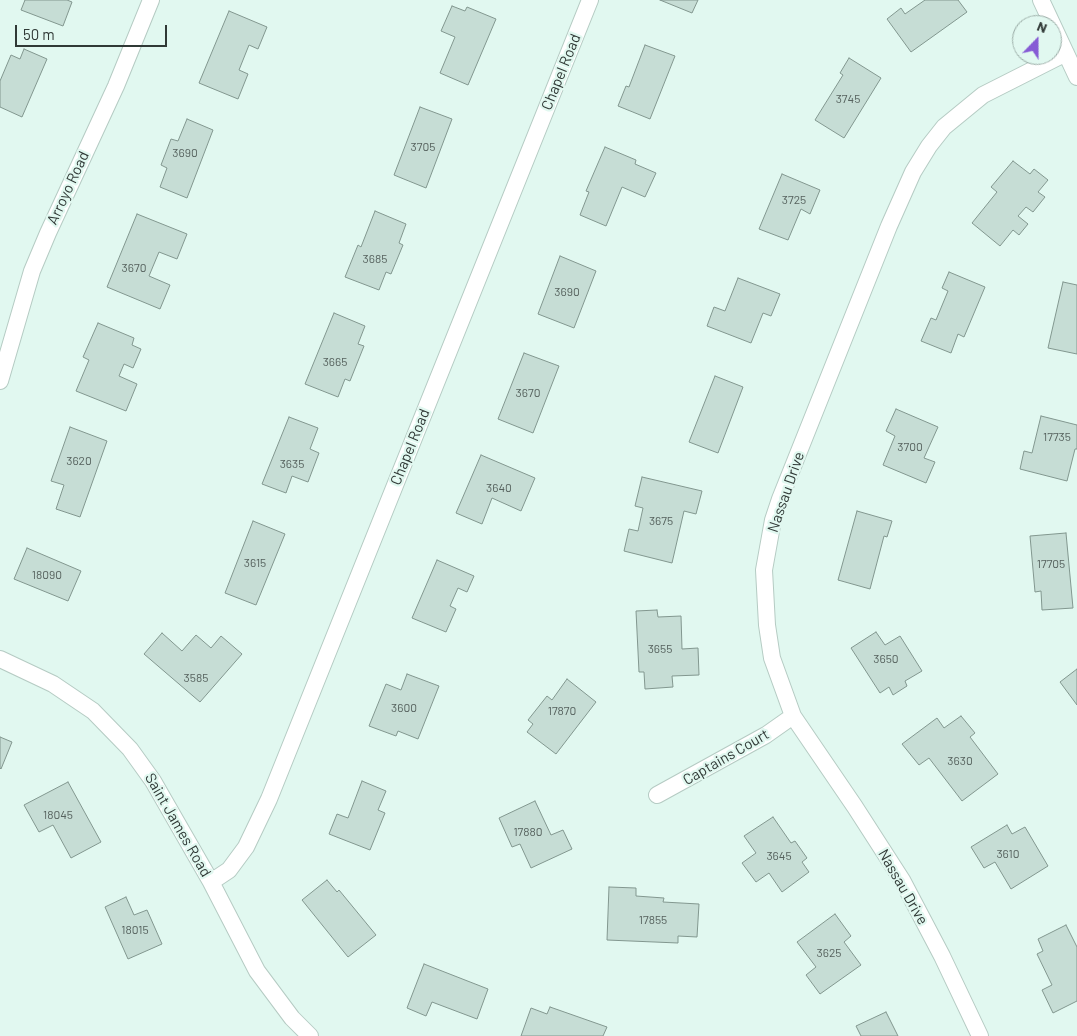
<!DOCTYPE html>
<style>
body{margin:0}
#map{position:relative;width:1077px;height:1036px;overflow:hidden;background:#e1f8f0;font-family:Barlow,sans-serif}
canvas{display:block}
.north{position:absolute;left:1012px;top:15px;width:50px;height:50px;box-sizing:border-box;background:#e1f8f0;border:1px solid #9aaca6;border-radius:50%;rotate:22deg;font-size:14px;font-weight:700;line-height:20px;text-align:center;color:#303936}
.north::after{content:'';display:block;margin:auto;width:18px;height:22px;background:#865bd5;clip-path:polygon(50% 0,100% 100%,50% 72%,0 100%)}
.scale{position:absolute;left:15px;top:25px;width:152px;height:22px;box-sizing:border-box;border:2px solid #303936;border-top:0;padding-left:6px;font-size:15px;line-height:18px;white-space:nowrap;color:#303936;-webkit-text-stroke:4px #e1f8f0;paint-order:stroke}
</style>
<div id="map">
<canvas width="1077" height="1036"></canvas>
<div class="north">N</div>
<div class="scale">50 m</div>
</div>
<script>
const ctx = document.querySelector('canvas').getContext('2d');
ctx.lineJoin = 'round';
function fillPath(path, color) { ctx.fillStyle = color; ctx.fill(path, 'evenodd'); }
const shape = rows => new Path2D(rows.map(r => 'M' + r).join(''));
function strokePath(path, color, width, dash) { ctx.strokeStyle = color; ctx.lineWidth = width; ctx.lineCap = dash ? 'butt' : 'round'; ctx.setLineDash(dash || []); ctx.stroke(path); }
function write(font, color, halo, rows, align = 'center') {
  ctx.font = font + ' Barlow,sans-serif'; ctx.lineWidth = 4.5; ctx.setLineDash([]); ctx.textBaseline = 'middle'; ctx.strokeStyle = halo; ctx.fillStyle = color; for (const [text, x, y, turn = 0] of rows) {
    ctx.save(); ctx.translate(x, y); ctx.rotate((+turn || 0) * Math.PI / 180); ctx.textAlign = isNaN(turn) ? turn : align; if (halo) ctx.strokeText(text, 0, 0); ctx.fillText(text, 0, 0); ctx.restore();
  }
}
const building = shape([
 [25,0,67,0,72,2,63,26,21,10,25,0],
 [660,0,698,0,692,13,660,0],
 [925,0,958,0,967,12,911,52,887,19,901,8,905,14,925,0],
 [452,6,465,11,467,7,496,19,468,85,440,73,455,37,441,31,452,6],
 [229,11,267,27,258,49,249,45,239,70,248,74,238,99,199,83,229,11],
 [645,45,675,56,650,119,618,106,626,86,629,87,645,45],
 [24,49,47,59,22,117,0,107,0,81,11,55,20,59,24,49],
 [849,58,881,78,844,138,815,120,843,75,840,73,849,58],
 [420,107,452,119,426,188,394,175,420,107],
 [187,119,213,130,187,198,160,187,167,168,161,165,171,139,178,141,187,119],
 [605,147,636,160,635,164,656,173,645,197,622,187,606,226,580,215,589,192,586,191,605,147],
 [1013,161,1030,174,1034,169,1048,180,1038,192,1045,197,1033,212,1026,207,1018,216,1028,224,1019,235,1013,230,1000,246,972,223,997,192,991,187,1013,161],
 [782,174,820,190,810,214,801,209,788,240,759,229,782,174],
 [375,211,406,224,399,243,403,245,391,274,386,272,379,290,345,277,358,245,361,247,375,211],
 [137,214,187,234,177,259,159,252,149,276,170,285,160,309,107,287,137,214],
 [560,256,596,271,574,328,538,314,560,256],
 [949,272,985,287,964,337,958,334,951,353,921,341,931,318,936,320,948,291,942,288,949,272],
 [738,278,780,294,771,316,763,313,751,343,707,326,714,307,725,311,738,278],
 [1063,282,1077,285,1077,354,1048,348,1063,282],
 [334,313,365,326,358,344,364,346,350,381,345,379,338,397,305,384,334,313],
 [98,323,134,338,132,345,141,349,133,368,124,364,119,376,137,384,126,411,76,391,89,360,83,357,98,323],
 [524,353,559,366,533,433,498,419,524,353],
 [715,376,743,387,718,453,689,442,715,376],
 [896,409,938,427,924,458,935,462,926,483,883,465,895,436,886,431,896,409],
 [1041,416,1077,425,1077,449,1075,449,1067,481,1020,469,1024,451,1032,453,1041,416],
 [289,417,318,428,310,449,319,453,308,482,292,476,286,493,262,484,289,417],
 [70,427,107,441,80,517,56,509,64,485,51,481,70,427],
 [481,455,535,478,521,511,492,498,482,524,456,513,481,455],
 [642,477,702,491,696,514,684,511,672,563,624,551,629,529,638,531,643,508,635,506,642,477],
 [857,511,892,521,887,537,884,536,870,589,838,580,857,511],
 [253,521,285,534,256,605,225,593,253,521],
 [1066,533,1073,608,1042,610,1041,591,1035,592,1030,536,1066,533],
 [27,548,81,571,68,601,14,579,27,548],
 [437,560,474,576,467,592,458,588,450,606,456,609,446,632,412,618,437,560],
 [657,610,658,617,681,616,682,649,698,648,699,675,672,676,673,687,645,689,644,672,639,672,636,611,657,610],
 [876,632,885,645,900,636,922,671,905,681,907,686,893,695,889,687,880,693,851,648,876,632],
 [162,633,182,651,196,635,211,648,221,636,242,654,200,702,144,654,162,633],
 [1077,669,1077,705,1060,682,1077,669],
 [407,674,439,686,418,739,398,731,396,736,369,726,386,684,401,690,407,674],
 [567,679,596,702,556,754,527,732,533,724,528,720,547,696,552,700,567,679],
 [961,716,975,733,970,737,998,774,962,801,929,758,919,765,902,744,937,718,944,728,961,716],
 [0,737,12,742,1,769,0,768,0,737],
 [362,781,386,791,378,810,385,813,370,850,329,834,337,814,348,818,362,781],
 [68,782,101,842,71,858,53,825,39,832,24,805,68,782],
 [535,801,551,835,563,830,572,849,531,868,520,844,512,847,499,818,535,801],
 [773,817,791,843,795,841,807,858,802,862,809,872,782,892,769,873,756,882,742,863,756,853,744,836,773,817],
 [1007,825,1012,834,1025,827,1048,866,1011,889,995,862,984,868,971,847,1007,825],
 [327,880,337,892,339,890,376,935,348,957,302,900,327,880],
 [609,887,636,888,636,896,664,898,663,902,699,904,697,937,678,936,678,943,607,940,609,887],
 [126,897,134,915,147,910,162,944,128,959,105,907,126,897],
 [835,914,851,936,844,942,861,965,820,994,806,975,816,967,797,942,835,914],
 [1066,925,1077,947,1077,1001,1053,1013,1042,990,1052,985,1037,954,1043,951,1038,939,1066,925],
 [424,964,488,989,477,1019,432,1002,426,1016,407,1008,424,964],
 [550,1007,607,1027,603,1036,521,1036,531,1008,547,1014,550,1007],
 [886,1012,898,1036,861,1036,856,1026,886,1012]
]);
fillPath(building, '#c6ddd5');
strokePath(building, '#82978f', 1);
const minor = shape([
 [1041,0,1077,77],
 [0,381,32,271,48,233,116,86,151,0],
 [0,659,53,684,93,711,130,749,153,781,211,882,257,971,292,1018,310,1036],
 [657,795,766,735,793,716],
 [211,882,229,870,246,847,269,799,590,0],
 [980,1036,942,956,902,880,855,807,793,716,772,658,767,625,764,570,773,520,780,499,889,226,913,172,929,146,944,127,983,95,1066,53]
]);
strokePath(minor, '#b5cbc3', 18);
strokePath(minor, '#fff', 16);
write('12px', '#56625e', null, [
 ["3745",848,99],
 ["3705",423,147],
 ["3690",185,153],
 ["3725",794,200],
 ["3685",375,259],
 ["3670",134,268],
 ["3690",567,292],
 ["3665",335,362],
 ["3670",528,393],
 ["17735",1057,437],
 ["3700",910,447],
 ["3620",79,461],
 ["3635",292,464],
 ["3640",499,488],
 ["3675",661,521],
 ["3615",255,563],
 ["17705",1051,564],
 ["18090",47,575],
 ["3655",660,649],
 ["3650",886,659],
 ["3585",196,678],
 ["3600",404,708],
 ["17870",562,711],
 ["3630",960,761],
 ["18045",58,815],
 ["17880",528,832],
 ["3610",1008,854],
 ["3645",779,856],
 ["17855",653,920],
 ["18015",135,930],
 ["3625",829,953]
]);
write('15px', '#303936', '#e1f8f0', [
 ["Chapel Road",561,72,-68],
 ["Arroyo Road",68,188,-65],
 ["Chapel Road",410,447,-68],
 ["Nassau Drive",786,492,-71],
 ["Captains Court",726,757,-30],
 ["Saint James Road",178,825,60],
 ["Nassau Drive",903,887,60]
]);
</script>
